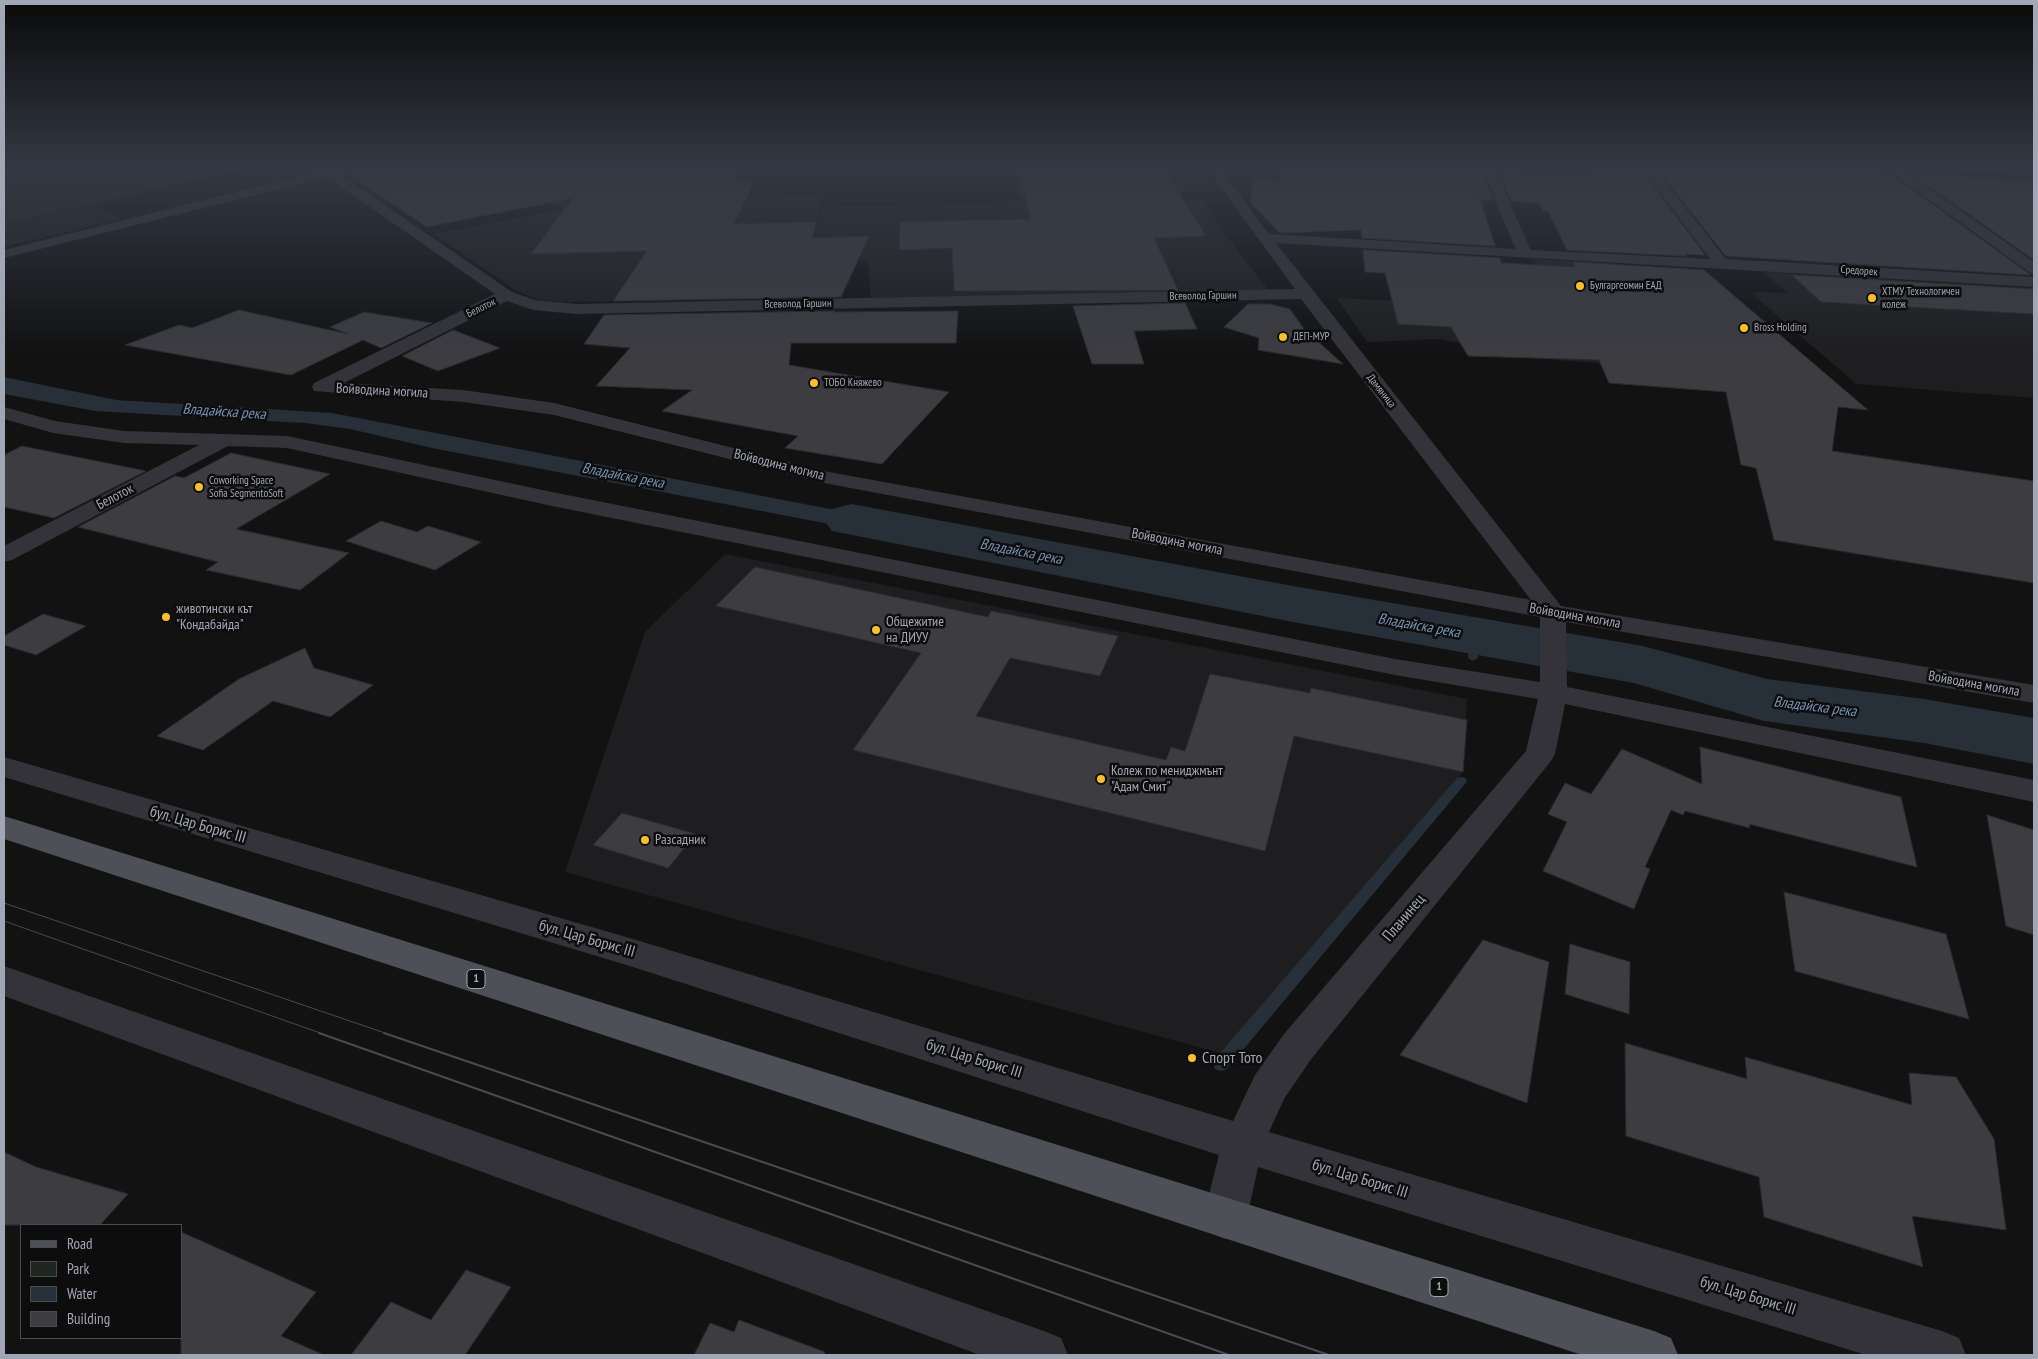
<!DOCTYPE html>
<meta charset="utf-8">
<style>
body{margin:0}
#map{position:relative;width:2038px;height:1359px;overflow:hidden;background:#121213;font-family:"PT Sans Narrow",sans-serif}
canvas{display:block}
.frame{position:absolute;inset:0;border:5px solid #a2a7b5;pointer-events:none}
.legend{position:absolute;left:20px;top:1224px;width:162px;height:115px;box-sizing:border-box;background:#0d0d0e;border:1px solid #494b51;margin:0;padding:6px 9px;list-style:none;font-size:15px;color:#a2a7b5}
.legend li{display:flex;align-items:center;gap:10px;height:25px}
.legend b{width:25px;border:1px solid #494b51}
</style>
<div id="map">
<canvas width="2038" height="1359"></canvas>
<div class="frame"></div>
<ul class="legend">
<li><b style="height:6px;background:#4e5058"></b>Road</li>
<li><b style="height:14px;background:#1e261f"></b>Park</li>
<li><b style="height:14px;background:#273038"></b>Water</li>
<li><b style="height:14px;background:#3c3c41"></b>Building</li>
</ul>
</div>
<script>
const ctx = document.querySelector('canvas').getContext('2d');
ctx.lineJoin = 'round';
function fillPath(path, color) { ctx.fillStyle = color; ctx.fill(path, 'evenodd'); }
const shape = rows => new Path2D(rows.map(r => 'M' + r).join(''));
function strokePath(path, color, width, dash) { ctx.strokeStyle = color; ctx.lineWidth = width; ctx.lineCap = dash ? 'butt' : 'round'; ctx.setLineDash(dash || []); ctx.stroke(path); }
function write(font, color, halo, rows, align = 'center') {
  ctx.font = font + ' "PT Sans Narrow",sans-serif'; ctx.lineWidth = 5; ctx.setLineDash([]); ctx.textBaseline = 'middle'; ctx.strokeStyle = halo; ctx.fillStyle = color; for (const [text, x, y, turn = 0] of rows) {
    ctx.save(); ctx.translate(x, y); ctx.rotate((+turn || 0) * Math.PI / 180); ctx.textAlign = isNaN(turn) ? turn : align; if (halo) ctx.strokeText(text, 0, 0); ctx.fillText(text, 0, 0); ctx.restore();
  }
}
fillPath(shape([
 [1011,167,1198,167,1217,192,1019,196],
 [822,196,816,224,822,205,868,206,1203,199,1227,237,1269,291,871,298,868,262,810,251,698,275,683,300,564,302,539,300,517,291,434,234,564,209,551,202],
 [89,205,121,219,4,247,4,224],
 [1534,259,1607,263,1711,373,1535,358,1525,345,1461,343,1439,339,1367,342,1337,298,1558,309],
 [1764,272,2034,289,2034,398,1856,384,1750,292,1787,293],
 [725,554,1467,699,1463,772,1223,1054,565,872,645,632]
]), '#1e1e20');
fillPath(shape([
 [4,167,252,167,4,224]
]), '#1e261f');
fillPath(shape([
 [4,377,116,400,332,413,944,531,934,544,432,448,350,429,305,423,95,411,4,394]
]), '#273038');
fillPath(shape([
 [1475,633,1480,636,1478,658,1473,661,1468,658,1470,636,1475,633],
 [1461,777,1465,778,1467,781,1465,784,1227,1069,1221,1071,1215,1069,1213,1064,1215,1059,1457,778,1461,777]
]), '#273038');
fillPath(shape([
 [851,504,1293,586,1643,646,1767,679,1924,699,2034,718,2034,764,1924,743,1764,721,1634,683,1293,622,832,531,824,520,832,509,851,504]
]), '#273038');
const building = shape([
 [355,167,738,167,737,182,754,182,734,224,816,222,813,238,869,236,841,297,613,301,647,251,531,254,573,198,427,227,348,174,353,172,355,167],
 [1016,167,1163,167,1206,236,1154,238,1178,290,954,291,952,248,899,250,900,222,1031,219,1016,167],
 [1282,167,1337,167,1427,172,1426,167,1455,167,1483,171,1493,200,1480,199,1495,246,1362,238,1361,230,1280,233,1251,203,1253,178,1282,179,1282,167],
 [1590,167,1639,167,1705,255,1685,254,1687,256,1567,250,1548,211,1543,211,1539,203,1511,201,1500,172,1590,177,1590,167],
 [1656,167,1806,167,1809,169,1890,174,2031,275,1726,256,1656,167],
 [1913,175,2034,180,2034,260,1913,175],
 [1363,250,1500,258,1501,263,1576,267,1573,262,1704,270,1868,410,1838,407,1832,451,2034,481,2034,583,1774,540,1756,468,1741,465,1726,392,1609,383,1599,360,1468,356,1451,327,1398,324,1385,273,1365,272,1363,250],
 [1792,275,2034,289,2034,314,1821,302,1792,275],
 [1185,303,1197,329,1134,331,1144,364,1092,364,1073,306,1185,303],
 [1248,304,1269,304,1290,309,1304,329,1343,364,1258,350,1259,338,1224,327,1248,304],
 [239,310,348,334,330,327,364,312,432,323,381,348,363,340,291,375,125,345,179,325,192,328,239,310],
 [835,311,834,312,958,311,956,343,791,343,789,365,949,392,882,464,785,448,798,436,662,411,692,390,596,386,630,348,584,344,604,315,835,311],
 [453,330,500,348,438,371,402,356,453,330],
 [22,446,146,471,54,518,4,507,4,455,22,446],
 [231,453,330,474,236,529,349,553,300,590,206,570,218,562,78,527,175,476,184,478,231,453],
 [381,521,417,532,428,526,481,542,435,570,346,541,381,521],
 [755,567,988,617,991,611,1118,636,1100,676,1010,658,976,716,1166,760,1171,747,1185,751,1210,674,1310,693,1311,688,1467,720,1463,772,1294,736,1265,851,853,750,921,653,716,606,755,567],
 [43,614,86,626,36,655,4,645,4,636,43,614],
 [305,648,314,668,373,685,330,717,273,701,203,750,157,736,239,679,305,648],
 [1700,747,1901,797,1917,867,1749,824,1750,828,1685,811,1683,815,1671,810,1645,867,1650,869,1634,909,1543,871,1567,822,1548,814,1565,783,1591,794,1622,749,1702,784,1700,747],
 [622,813,696,834,668,868,593,845,622,813],
 [1987,815,2034,830,2034,935,2006,926,1987,815],
 [1784,892,1946,934,1969,1019,1795,971,1784,892],
 [1483,940,1549,962,1527,1103,1400,1055,1483,940],
 [1570,944,1630,962,1629,1014,1565,994,1570,944],
 [1625,1043,1747,1079,1745,1057,1912,1105,1909,1073,1956,1077,1994,1139,2006,1230,1912,1216,1923,1267,1764,1217,1759,1177,1626,1136,1625,1043],
 [4,1152,36,1167,128,1194,100,1225,4,1225,4,1152],
 [181,1232,316,1292,281,1336,324,1355,181,1355,181,1232],
 [466,1270,511,1287,465,1355,351,1355,391,1302,431,1320,466,1270],
 [739,1320,825,1352,824,1355,694,1355,710,1323,734,1332,739,1320]
]);
fillPath(building, '#3c3c41');
strokePath(building, '#2c2c30', 1);
fillPath(shape([
 [336,167,353,167,351,171,339,174,512,292,535,300,576,304,1295,289,1206,167,1218,167,1269,234,1516,249,1497,206,1484,167,1496,167,1511,206,1531,250,1710,259,1641,167,1653,167,1726,259,2034,277,2034,287,1276,243,1561,606,2034,685,2034,703,1566,622,1567,687,2034,780,2034,802,1565,704,1555,754,1551,761,1312,1058,1284,1099,1269,1132,1942,1331,1959,1338,1966,1355,1866,1355,1258,1167,1247,1218,1240,1233,1225,1239,1210,1233,1203,1218,1219,1155,633,967,4,777,4,757,633,939,1233,1121,1255,1075,1284,1034,1526,751,1538,699,1395,675,552,506,287,448,228,446,12,560,4,562,4,546,199,445,124,443,53,433,4,419,4,407,55,421,124,431,287,436,552,492,1395,659,1540,682,1540,617,829,484,554,415,463,402,314,391,312,387,314,383,495,294,327,177,4,258,4,250,336,167],
 [1301,299,1531,600,829,472,554,403,463,390,344,383,507,301,533,310,576,314,1301,299],
 [1884,167,1898,167,2034,262,2034,274,2029,272,1884,167],
 [4,966,1044,1331,1061,1338,1068,1355,980,1355,4,996,4,966]
]), '#333339');
fillPath(shape([
 [1960,167,2034,167,2034,175,1966,171,1960,167]
]), '#333339');
fillPath(shape([
 [4,816,1654,1331,1671,1338,1678,1355,1582,1355,4,839,4,816]
]), '#4e5058');
strokePath(shape([
 [4,903,388,1034],
 [4,921,323,1034]
]), '#494b52', 1);
strokePath(shape([
 [319,1033,1229,1355],
 [384,1033,1329,1355]
]), '#494b52', 2);
const sky = ctx.createLinearGradient(0, 0, 0, 357);
sky.addColorStop(0, '#0a0a0a');
sky.addColorStop(0.47, '#333944');
sky.addColorStop(1, '#33394400');
ctx.fillStyle = sky;
ctx.fillRect(0, 0, 2038, 357);
for (const [x, y, r, color] of [
 [1580,286,5,"#fcc021"],
 [1872,298,5,"#fcc021"],
 [1744,328,5,"#fcc021"],
 [1283,337,5,"#fcc021"],
 [814,383,5,"#fcc021"],
 [199,487,5,"#fcc021"],
 [166,617,5,"#fcc021"],
 [876,630,5,"#fcc021"],
 [1101,779,5,"#fcc021"],
 [645,840,5,"#fcc021"],
 [1192,1058,5,"#fcc021"]
]) { const dot = new Path2D(); dot.arc(x, y, r, 0, 2 * Math.PI); ctx.fillStyle = color; ctx.fill(dot); strokePath(dot, '#0d0d0e', 2); }
write('11px', '#a2a7b5', '#0d0d0e', [
 ["Средорек",1859,271,4],
 ["Всеволод Гаршин",1203,296,-1],
 ["Всеволод Гаршин",798,304,-1],
 ["Белоток",481,308,-26],
 ["Дамяница",1381,391,52]
]);
write('11px', '#a2a7b5', '#0d0d0e', [
 ["Булгаргеомин ЕАД",1590,286],
 ["ХТМУ Технологичен",1882,292],
 ["колеж",1882,305],
 ["Bross Holding",1754,328],
 ["ДЕП-МУР",1293,337],
 ["ТОБО Княжево",824,383],
 ["Coworking Space",209,481],
 ["Sofia SegmentoSoft",209,494]
], 'left');
for (const [x, y, w] of [
 [476,979,18],
 [1439,1287,18]
]) { const box = new Path2D(); box.roundRect(x - w / 2, y - 9.5, w, 19, 4); ctx.fillStyle = '#0d0d0e'; ctx.fill(box); strokePath(box, '#a2a7b5', 1); }
write('bold 12px', '#a2a7b5', null, [
 ["1",476,979],
 ["1",1439,1287]
]);
write('14px', '#a2a7b5', '#0d0d0e', [
 ["Войводина могила",382,391,3],
 ["Войводина могила",779,465,14],
 ["Белоток",115,497,-28],
 ["Войводина могила",1177,542,11],
 ["Войводина могила",1575,616,10],
 ["Войводина могила",1974,684,10]
]);
write('14px', '#a2a7b5', '#0d0d0e', [
 ["животински кът",176,609],
 ["\"Кондабайда\"",176,625],
 ["Общежитие",886,622],
 ["на ДИУУ",886,638],
 ["Колеж по мениджмънт",1111,771],
 ["\"Адам Смит\"",1111,787],
 ["Разсадник",655,840]
], 'left');
write('italic 15px', '#7693b3', '#0d0d0e', [
 ["Владайска река",224,412,4],
 ["Владайска река",623,476,11],
 ["Владайска река",1021,552,11],
 ["Владайска река",1419,626,10],
 ["Владайска река",1815,707,7]
]);
write('16px', '#a2a7b5', '#0d0d0e', [
 ["бул. Цар Борис III",198,825,16],
 ["Планинец",1404,918,-50],
 ["бул. Цар Борис III",587,939,16],
 ["бул. Цар Борис III",974,1059,17],
 ["бул. Цар Борис III",1360,1179,17],
 ["бул. Цар Борис III",1748,1296,17]
]);
write('16px', '#a2a7b5', '#0d0d0e', [
 ["Спорт Тото",1202,1058]
], 'left');
</script>
